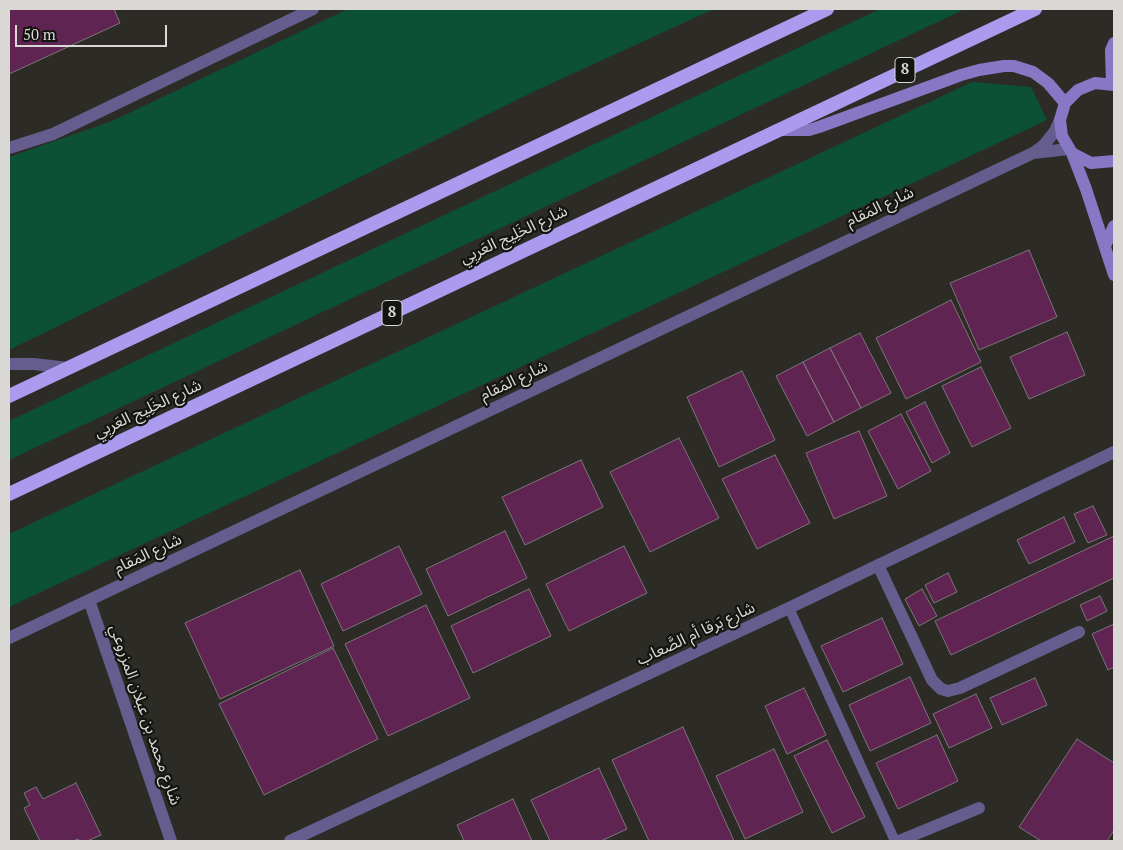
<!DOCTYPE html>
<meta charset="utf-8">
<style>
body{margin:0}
#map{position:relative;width:1123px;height:850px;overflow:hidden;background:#2d2b26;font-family:"PT Serif",serif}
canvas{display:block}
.frame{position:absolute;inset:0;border:10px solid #d9d8d5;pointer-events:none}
.scale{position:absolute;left:15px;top:25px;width:152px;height:22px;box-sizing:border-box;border:2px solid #d9d8d5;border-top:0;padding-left:6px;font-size:15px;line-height:18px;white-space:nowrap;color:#d9d8d5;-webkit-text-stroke:4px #141411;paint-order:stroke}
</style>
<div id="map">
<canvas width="1123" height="850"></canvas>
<div class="frame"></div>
<div class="scale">50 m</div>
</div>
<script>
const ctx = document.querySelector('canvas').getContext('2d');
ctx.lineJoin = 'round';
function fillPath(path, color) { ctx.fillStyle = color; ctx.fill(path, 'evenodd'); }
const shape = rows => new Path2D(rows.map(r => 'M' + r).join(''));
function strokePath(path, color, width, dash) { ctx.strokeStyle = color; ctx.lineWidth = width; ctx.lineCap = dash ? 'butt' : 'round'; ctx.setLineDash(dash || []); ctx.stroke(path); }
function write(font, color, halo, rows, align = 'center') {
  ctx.font = font + ' "PT Serif","Noto Sans Arabic",serif'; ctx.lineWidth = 4.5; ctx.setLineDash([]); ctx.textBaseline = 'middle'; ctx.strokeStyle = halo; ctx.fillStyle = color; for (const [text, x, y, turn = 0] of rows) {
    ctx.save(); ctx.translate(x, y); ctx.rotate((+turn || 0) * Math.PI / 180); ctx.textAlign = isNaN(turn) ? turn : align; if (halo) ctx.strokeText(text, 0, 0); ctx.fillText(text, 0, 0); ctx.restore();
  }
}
fillPath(shape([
 [348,9,714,9,537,90,9,350,9,157,112,121],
 [880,9,965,9,9,460,9,421],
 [972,82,1031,87,1047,120,9,607,9,534]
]), '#0d5038');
const building = shape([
 [9,9,114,9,120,23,9,74,9,9],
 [1029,250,1057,317,979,350,950,283,1029,250],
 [951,300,981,362,906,399,876,338,951,300],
 [1067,332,1085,375,1029,399,1010,357,1067,332],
 [860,333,891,393,861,408,830,348,860,333],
 [830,348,861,408,834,422,803,362,830,348],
 [803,362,834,422,807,436,776,376,803,362],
 [981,367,1011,428,972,447,942,386,981,367],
 [742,371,775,440,719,467,687,397,742,371],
 [925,402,950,453,932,463,906,412,925,402],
 [901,414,931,471,898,489,868,431,901,414],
 [859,431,887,496,834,519,806,453,859,431],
 [679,438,719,518,650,552,610,472,679,438],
 [775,455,810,523,757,549,722,479,775,455],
 [581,460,603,507,525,545,502,497,581,460],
 [1093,506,1107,535,1088,543,1074,514,1093,506],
 [1064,517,1075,542,1029,564,1017,540,1064,517],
 [505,531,527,578,448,616,426,569,505,531],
 [1114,536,1114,578,951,655,935,621,1114,536],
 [399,546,422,594,343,631,321,584,399,546],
 [624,546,647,593,569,631,546,584,624,546],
 [300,570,334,646,220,699,185,623,300,570],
 [948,573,957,592,934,603,925,585,948,573],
 [529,589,551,636,473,673,451,626,529,589],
 [922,589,937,616,919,626,905,599,922,589],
 [1100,596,1107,611,1087,621,1080,605,1100,596],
 [426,605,470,698,388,736,345,644,426,605],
 [882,618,903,664,843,692,821,646,882,618],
 [1114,624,1114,667,1108,670,1092,634,1114,624],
 [333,648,378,739,264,795,219,704,333,648],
 [910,677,931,723,870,751,849,705,910,677],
 [1035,678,1047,705,1002,725,990,698,1035,678],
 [804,688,826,735,787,754,765,706,804,688],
 [976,694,992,728,949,748,933,714,976,694],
 [683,727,734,841,649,841,612,760,683,727],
 [937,735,958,781,898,809,876,763,937,735],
 [1077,739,1114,763,1114,830,1107,841,1041,841,1019,827,1077,739],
 [827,740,865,817,832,833,794,756,827,740],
 [774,749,803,812,745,839,716,776,774,749],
 [599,768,627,829,601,841,550,841,531,800,599,768],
 [76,783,101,835,87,841,80,841,78,839,73,841,40,841,24,808,30,805,24,793,36,787,43,799,76,783],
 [513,799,532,841,464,841,457,825,513,799]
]);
fillPath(building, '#602452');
strokePath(building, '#7b7579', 1);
strokePath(shape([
 [789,608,895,841]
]), '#655d8d', 10);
strokePath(shape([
 [9,148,53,134,313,9],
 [1033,153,1069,149],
 [9,364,34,364,68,368],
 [878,565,932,680,941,689,948,691,960,688,1079,632],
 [89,600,171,841],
 [9,638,1033,153,1044,145,1055,131,1060,120],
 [290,841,789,608,1114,452],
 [899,841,979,808]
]), '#655d8d', 12);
strokePath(shape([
 [1112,84,1111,50,1114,43],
 [1114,85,1095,83,1078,90,1065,103,1060,120,1062,136,1072,153,1091,163,1114,161],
 [777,130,809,130,819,127,961,75,979,70,1004,66,1014,66,1033,72,1048,83,1065,103],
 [1072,153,1086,189,1114,275],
 [1105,246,1114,226]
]), '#8678c4', 12);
strokePath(shape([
 [9,396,827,9],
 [9,494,1035,9]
]), '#aa9bee', 14);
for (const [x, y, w] of [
 [905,70,20],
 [392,313,20]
]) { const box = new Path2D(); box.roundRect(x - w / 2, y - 12.5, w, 25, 4); ctx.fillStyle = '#141411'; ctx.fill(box); strokePath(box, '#d9d8d5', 1); }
write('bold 15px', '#d9d8d5', null, [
 ["8",905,70],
 ["8",392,313]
]);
write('16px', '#d9d8d5', '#141411', [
 ["شارع المَقام",880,207,-25],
 ["شارع الخَلِيج العَربِي",514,235,-25],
 ["شارع المَقام",514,381,-25],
 ["شارع الخَلِيج العَربِي",148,409,-25],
 ["شارع المَقام",148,554,-25],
 ["شارع بَرقا أم الصَّعاب",696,634,-25],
 ["شارع محمد بن عبلان المزروعي",145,715,71]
]);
</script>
